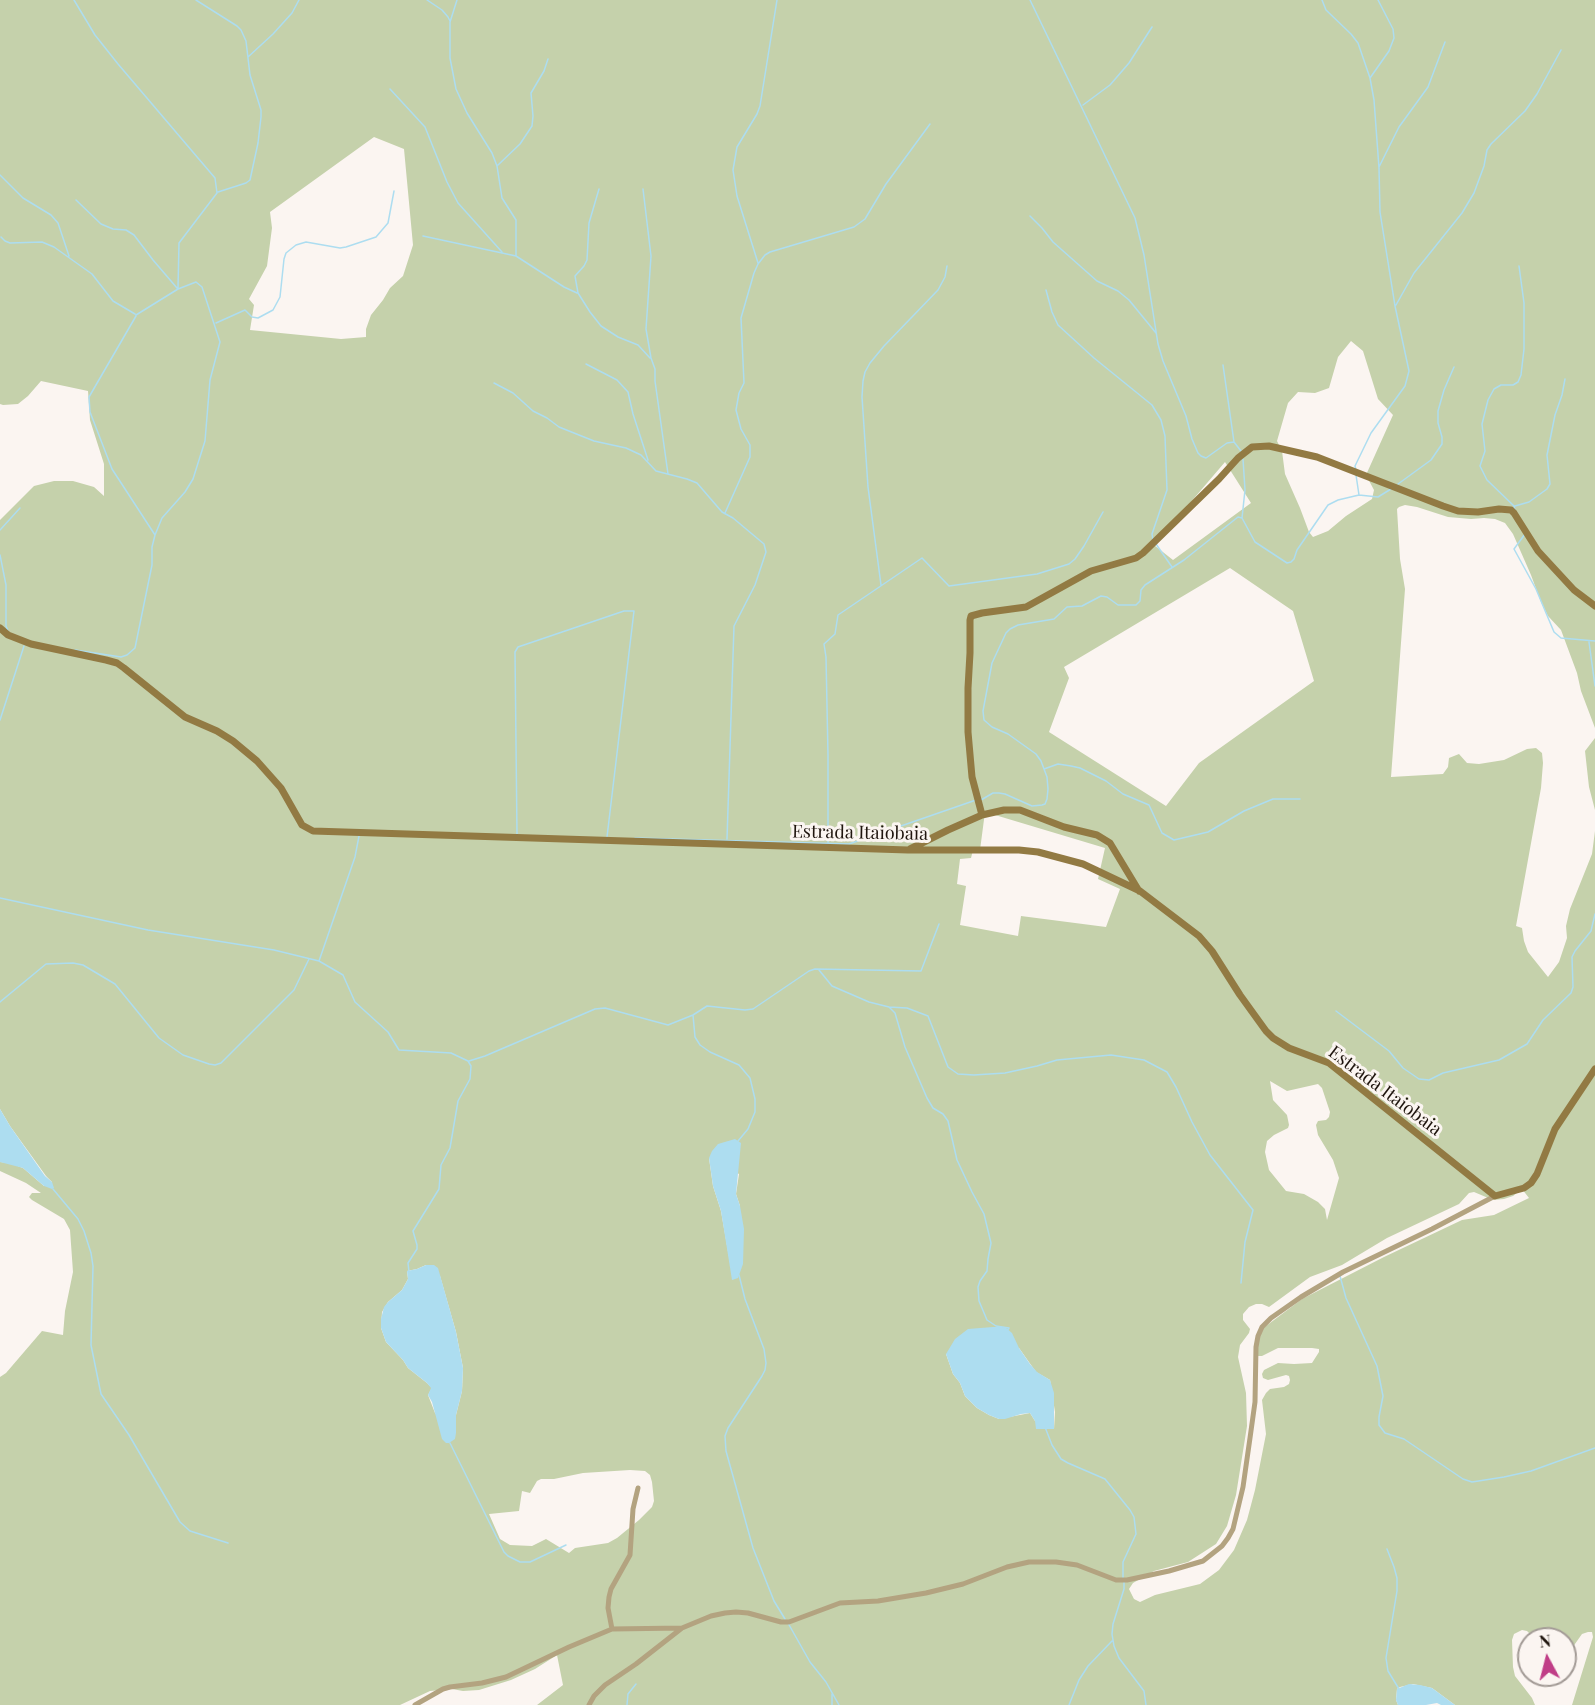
<!DOCTYPE html>
<style>
body{margin:0}
#map{position:relative;width:1595px;height:1705px;overflow:hidden;background:#fbf5f1;font-family:"Playfair Display",serif}
canvas{display:block}
.north{position:absolute;left:1517px;top:1627px;width:60px;height:60px;box-sizing:border-box;background:#fbf5f1;border:2px solid #a39b96;border-radius:50%;rotate:353deg;font-size:16px;font-weight:700;line-height:24px;text-align:center;color:#1f150e}
.north::after{content:'';display:block;margin:auto;width:21px;height:27px;background:#c03e87;clip-path:polygon(50% 0,100% 100%,50% 72%,0 100%)}
</style>
<div id="map">
<canvas width="1595" height="1705"></canvas>
<div class="north">N</div>
</div>
<script>
const ctx = document.querySelector('canvas').getContext('2d');
ctx.lineJoin = 'round';
function fillPath(path, color) { ctx.fillStyle = color; ctx.fill(path, 'evenodd'); }
const shape = rows => new Path2D(rows.map(r => 'M' + r).join(''));
function strokePath(path, color, width, dash) { ctx.strokeStyle = color; ctx.lineWidth = width; ctx.lineCap = dash ? 'butt' : 'round'; ctx.setLineDash(dash || []); ctx.stroke(path); }
function write(font, color, halo, rows, align = 'center') {
  ctx.font = font + ' "Playfair Display",serif'; ctx.lineWidth = 6; ctx.setLineDash([]); ctx.textBaseline = 'middle'; ctx.strokeStyle = halo; ctx.fillStyle = color; for (const [text, x, y, turn = 0] of rows) {
    ctx.save(); ctx.translate(x, y); ctx.rotate((+turn || 0) * Math.PI / 180); ctx.textAlign = isNaN(turn) ? turn : align; if (halo) ctx.strokeText(text, 0, 0); ctx.fillText(text, 0, 0); ctx.restore();
  }
}
fillPath(shape([
 [0,0,1595,0,1595,728,1581,691,1577,673,1561,630,1548,616,1541,602,1531,575,1513,534,1505,523,1495,519,1484,518,1471,519,1448,517,1417,507,1405,505,1399,507,1397,509,1400,559,1405,589,1391,777,1443,774,1448,767,1449,758,1459,754,1467,763,1479,764,1504,760,1527,749,1536,748,1542,753,1543,763,1541,788,1516,926,1522,928,1524,941,1528,952,1548,977,1559,962,1567,938,1566,926,1570,909,1592,854,1595,831,1595,1705,1572,1705,1593,1637,1592,1632,1588,1632,1582,1634,1565,1658,1565,1639,1532,1639,1531,1635,1527,1631,1522,1630,1514,1634,1512,1640,1513,1667,1515,1676,1532,1698,1535,1705,1455,1705,1432,1688,1413,1684,1400,1687,1397,1689,1396,1700,1398,1705,537,1705,563,1685,557,1655,535,1669,511,1680,479,1690,463,1691,452,1689,430,1691,400,1705,0,1705,0,1377,6,1373,42,1331,63,1335,65,1311,73,1272,70,1230,64,1219,32,1200,29,1197,32,1193,41,1193,26,1183,0,1171,0,1162,10,1163,23,1168,44,1186,52,1182,46,1176,10,1126,0,1109,0,520,34,486,54,481,73,481,94,487,104,496,104,464,90,420,88,391,41,381,28,396,18,404,3,405,0,404],
 [374,137,404,149,413,245,403,276,390,288,383,300,371,315,366,329,366,337,341,339,250,330,254,305,249,299,267,266,272,228,270,212],
 [1351,341,1363,351,1378,399,1393,415,1366,475,1374,490,1372,499,1346,516,1328,531,1313,537,1309,532,1300,508,1285,474,1282,451,1277,441,1288,403,1298,392,1315,393,1329,388,1338,357],
 [1225,462,1251,503,1173,560,1154,545],
 [1230,568,1293,611,1314,681,1199,763,1166,806,1049,732,1069,678,1064,667],
 [985,812,1105,848,1098,879,1120,889,1106,927,1021,916,1018,936,960,925,966,886,957,884,960,859,971,858,973,850,980,850],
 [1270,1081,1287,1091,1318,1084,1322,1088,1330,1112,1329,1117,1326,1120,1318,1121,1316,1125,1318,1135,1333,1160,1339,1178,1327,1220,1325,1209,1318,1202,1304,1194,1286,1191,1269,1170,1265,1152,1267,1141,1274,1135,1288,1128,1289,1125,1287,1115,1273,1100],
 [709,1158,739,1174,736,1194,740,1206,733,1280,721,1211,713,1186],
 [1522,1189,1529,1198,1494,1215,1462,1220,1384,1257,1302,1299,1262,1329,1256,1351,1258,1356,1262,1356,1278,1348,1312,1348,1319,1349,1319,1352,1312,1363,1294,1364,1278,1363,1264,1370,1262,1374,1263,1378,1268,1380,1286,1375,1289,1376,1290,1380,1289,1384,1284,1387,1270,1389,1266,1393,1262,1400,1266,1434,1255,1490,1247,1520,1234,1550,1219,1570,1200,1584,1155,1595,1140,1602,1134,1599,1129,1589,1133,1583,1154,1571,1188,1562,1216,1544,1227,1526,1236,1495,1247,1426,1246,1393,1238,1357,1240,1345,1249,1333,1250,1329,1243,1320,1243,1314,1249,1307,1256,1304,1262,1304,1269,1307,1310,1277,1342,1265,1387,1238,1459,1204,1469,1193,1474,1192,1493,1200,1504,1199,1513,1196],
 [426,1265,440,1276,456,1332,463,1368,462,1391,456,1415,456,1433,435,1413,428,1395,432,1388,427,1383,408,1368,403,1360,386,1342,381,1328,382,1312,388,1302,402,1290,408,1279,407,1271,417,1269],
 [1019,1348,1036,1372,1050,1380,1055,1412,1054,1429,1035,1421,1030,1413,999,1419,989,1415,977,1408,965,1396,960,1383,953,1374,946,1354],
 [630,1470,645,1471,650,1475,652,1482,654,1501,652,1507,639,1520,617,1538,608,1543,575,1548,569,1553,546,1539,532,1546,510,1545,500,1539,489,1514,519,1511,522,1491,530,1493,537,1481,541,1479,554,1479,583,1473],
 [1595,738,1595,810,1589,787,1585,751]
]), '#c5d1ab');
fillPath(shape([
 [0,1109,10,1126,45,1176,52,1182,54,1188,52,1189,44,1186,23,1168,0,1162],
 [735,1139,741,1143,736,1194,740,1206,744,1229,743,1264,738,1278,732,1280,721,1211,713,1186,709,1158,712,1151,718,1144],
 [426,1265,434,1265,438,1268,440,1275,456,1332,463,1368,462,1391,456,1415,456,1433,455,1439,449,1443,446,1443,442,1439,432,1402,428,1395,431,1388,427,1383,408,1368,403,1360,386,1342,381,1328,381,1319,384,1307,388,1302,402,1290,408,1279,407,1271,417,1269],
 [993,1327,1005,1327,1012,1333,1019,1348,1030,1364,1037,1372,1050,1380,1054,1393,1054,1429,1036,1429,1035,1421,1030,1413,1021,1414,1005,1419,999,1419,989,1415,977,1408,965,1396,960,1383,953,1374,946,1354,955,1339,968,1329],
 [1409,1684,1420,1685,1432,1688,1455,1705,1441,1705,1437,1703,1426,1705,1398,1705,1396,1700,1397,1689]
]), '#adddf0');
strokePath(shape([
 [74,0,95,35,118,64,215,178,217,193,179,243,178,288],
 [196,0,237,26,241,30,246,41,250,75,261,110,261,117,258,143,250,180,246,183,218,192],
 [427,0,442,10,448,17,450,21],
 [457,0,450,22,450,58,456,89,467,113,492,153,497,166,502,198,516,220,516,256],
 [1030,0,1135,218,1144,255,1158,344,1163,361,1186,416,1192,439,1198,453,1201,456,1206,458,1227,443,1234,442],
 [1322,0,1326,10,1351,34,1358,43,1370,78,1374,100,1379,168,1380,212,1395,306,1409,371,1405,386,1371,433,1355,466,1356,470],
 [248,57,273,34,292,13,299,0],
 [1370,78,1389,51,1394,38,1393,29,1378,0],
 [390,89,425,127,447,182,458,203,502,252],
 [1083,105,1110,85,1129,63,1152,27],
 [498,165,520,144,532,126,533,116,531,93,544,71,548,59],
 [1379,167,1399,127,1428,87,1445,42],
 [0,175,23,198,51,215,58,223,69,256],
 [599,189,589,223,587,260,584,266,575,276,578,293,590,312,601,326,618,337,638,345,650,358],
 [643,189,651,256,646,329,651,358,655,369,655,381,668,474],
 [76,200,101,224,113,229,126,230,134,235,153,260,177,288],
 [1030,216,1042,228,1053,242,1097,281,1118,291,1129,300,1156,333],
 [423,236,516,256,564,287,577,293],
 [1,237,5,241,10,243,42,242,54,247,92,274,113,301,135,314],
 [758,263,737,196,733,170,737,147,757,114,760,106,777,0],
 [1046,290,1052,312,1058,325,1094,358,1152,405,1161,420,1165,436,1167,490,1152,534,1153,540],
 [1396,305,1414,273,1462,213,1474,193,1484,166,1487,150,1491,144,1525,111,1537,94,1561,50],
 [216,323,245,310,252,317,258,318,273,310,280,297,284,259,286,253,296,245,306,242,340,248,346,247,376,237,388,223,394,191],
 [586,364,617,380,628,392,633,414,648,460],
 [1223,365,1234,442,1241,451],
 [494,383,513,393,533,411,547,418,559,427,594,441,626,448,641,455,656,471,687,479,697,483,722,512,733,518,764,544,766,552,755,585,734,626,727,839],
 [1243,459,1245,490,1242,518,1255,542,1287,563,1291,562,1294,559,1297,550,1328,505,1338,500,1359,495,1378,497,1391,489],
 [1356,475,1359,495],
 [1398,484,1431,460,1442,444,1442,437,1438,423,1438,411,1444,390,1454,367],
 [1515,506,1529,502,1547,489,1550,484,1547,455,1555,415,1562,395,1565,379],
 [1515,511,1514,506,1487,480,1480,466,1485,451,1482,424,1488,400,1494,389,1501,385,1513,385,1518,382,1521,375,1524,349,1524,303,1519,266],
 [725,513,750,457,750,445,741,429,736,410,739,393,744,383,741,318,754,273,758,264,765,255,770,252,854,227,865,219,886,184,930,124],
 [0,530,20,508],
 [1525,534,1514,549,1536,589,1554,632,1561,638,1595,641],
 [1156,544,1172,567],
 [0,555,6,585,6,626,8,631],
 [881,585,868,487,862,397,863,381,865,372,870,363,884,346,938,290,945,277,947,266],
 [1589,642,1595,686],
 [75,650,121,657,127,655,135,648,152,565,152,547,155,535,162,518,185,492,193,479,205,441,210,380,220,342,202,287,196,282,178,289,136,315,136,316,89,397,90,412,112,469,155,535],
 [0,720,24,646],
 [1044,769,1058,764,1071,766,1080,768,1106,781,1123,794,1149,805,1162,833,1174,840,1208,832,1244,811,1273,799,1300,799],
 [981,800,993,793,999,793,1005,794,1032,806,1042,805,1045,804,1047,799,1048,789,1047,777,1041,761,1036,754,1008,734,992,727,984,720,983,711,992,663,1006,633,1010,629,1018,625,1054,619,1067,607,1082,606,1101,596,1107,597,1118,605,1136,605,1140,601,1141,590,1145,585,1184,560,1238,517,1242,518],
 [517,834,515,652,518,647,624,611,634,611,607,837],
 [635,838,849,844,976,800],
 [828,842,828,755,826,657,824,644,835,634,838,615,922,558,949,586,1037,574,1069,564,1075,559,1084,546,1103,512],
 [0,898,148,930,274,950,319,961,343,975,355,1002,388,1032,399,1050,451,1053,468,1061,471,1066,470,1079,458,1101,450,1148,441,1165,439,1189,413,1231,417,1245,417,1249,408,1263,409,1272],
 [319,961,355,857,359,836],
 [819,970,832,986,869,1002,889,1007,907,1008,928,1016,948,1067,958,1074,974,1075,1005,1073,1037,1066,1057,1060,1111,1055,1144,1060,1167,1072,1176,1087,1192,1122,1210,1155,1253,1210,1245,1242,1241,1283],
 [0,1002,46,964,73,963,83,965,115,984,159,1038,183,1055,209,1064,215,1065,221,1063,294,990,309,959],
 [889,1007,895,1013,905,1047,927,1098,933,1108,943,1114,948,1121,957,1160,972,1192,984,1214,991,1243,988,1259,987,1271,980,1281,978,1287,979,1301,987,1320,996,1326,1009,1328,1007,1331],
 [1336,1011,1389,1051,1403,1068,1419,1079,1429,1080,1443,1073,1499,1060,1527,1044,1543,1020,1571,993,1573,987,1572,957,1575,951,1591,931,1595,914],
 [693,1015,695,1037,700,1045,710,1052,739,1065,750,1078,755,1099,755,1112,748,1129,738,1141],
 [469,1061,485,1056,595,1009,605,1008,668,1025,693,1015,707,1006,745,1010,753,1009,809,971,815,969,921,971,939,924],
 [53,1189,78,1219,84,1231,91,1253,93,1266,91,1345,101,1394,129,1435,180,1522,190,1531,228,1543],
 [739,1275,745,1299,764,1349,766,1363,765,1370,762,1376,728,1428,725,1436,726,1451,753,1548,774,1601,785,1619],
 [1340,1276,1346,1298,1377,1366,1383,1396,1379,1417,1379,1425,1385,1433,1404,1439,1463,1479,1472,1482,1504,1477,1531,1471,1595,1448],
 [1045,1427,1052,1445,1061,1459,1068,1463,1105,1479,1130,1510,1134,1517,1136,1534,1123,1562,1123,1578],
 [450,1443,504,1552,508,1556,520,1562,530,1562,566,1545],
 [1387,1549,1394,1567,1397,1578,1397,1591,1386,1658,1388,1671,1399,1689],
 [1124,1582,1124,1589,1113,1624,1112,1634,1114,1646,1119,1658,1144,1691,1146,1705],
 [788,1623,810,1662,826,1682,839,1705],
 [832,1694,832,1705],
 [627,1705,628,1694,636,1684],
 [1069,1705,1079,1680,1088,1666,1112,1641]
]), '#adddf0', 1.5);
strokePath(shape([
 [612,1629,608,1608,609,1597,611,1589,630,1555,633,1509,638,1488],
 [415,1705,443,1689,450,1687,482,1683,506,1677,569,1647,612,1629,682,1628],
 [589,1705,594,1696,605,1685,636,1664,682,1628,711,1616,725,1613,736,1612,748,1613,781,1622,789,1622,840,1603,878,1601,926,1593,963,1584,1007,1567,1029,1562,1056,1562,1077,1565,1116,1580,1127,1580,1169,1571,1203,1561,1222,1546,1228,1538,1233,1529,1243,1487,1250,1438,1255,1402,1256,1347,1258,1336,1262,1327,1271,1318,1301,1297,1343,1272,1432,1229,1495,1196]
]), '#b3a380', 5);
strokePath(shape([
 [0,628,8,635,31,644,106,660,117,663,124,668,185,717,217,731,233,741,257,761,281,788,302,825,313,831,908,850,1019,850,1038,852,1083,864,1140,891,1199,936,1212,951,1240,995,1266,1031,1273,1038,1289,1048,1329,1063,1495,1196,1524,1188,1531,1183,1537,1174,1555,1129,1595,1069],
 [982,815,972,777,968,732,968,688,970,653,970,620,971,616,982,613,1026,607,1091,571,1136,558,1143,553,1219,479,1238,458,1252,447,1269,446,1317,457,1443,506,1458,511,1478,512,1499,509,1511,510,1514,513,1538,551,1574,590,1595,606],
 [910,849,948,830,982,815,1004,810,1020,810,1064,827,1097,835,1110,843,1139,891]
]), '#927a43', 7);
write('18px', '#1f150e', '#fbf5f1', [
 ["Estrada Itaiobaia",860,833,1],
 ["Estrada Itaiobaia",1385,1091,37]
]);
</script>
